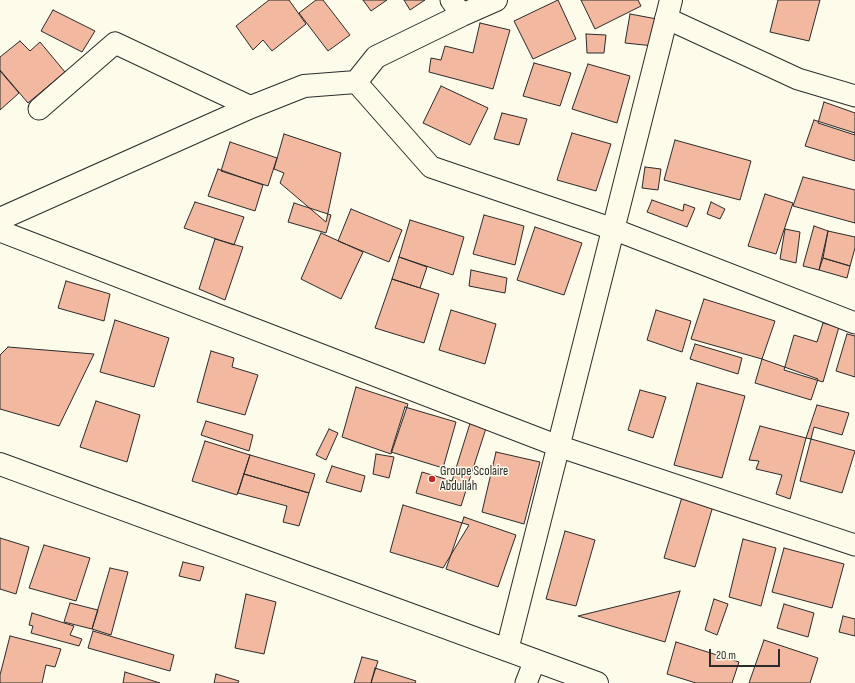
<!DOCTYPE html>
<style>
body{margin:0}
#map{position:relative;width:855px;height:683px;overflow:hidden;background:#fdfbea;font-family:"Sofia Sans Condensed",sans-serif}
canvas{display:block}
.scale{position:absolute;left:709px;top:649px;width:71px;height:18px;box-sizing:border-box;border:2px solid #2b2b2b;border-top:0;padding-left:5px;font-size:12px;line-height:14px;white-space:nowrap;color:#2b2b2b;-webkit-text-stroke:3px #fdfbea;paint-order:stroke}
</style>
<div id="map">
<canvas width="855" height="683"></canvas>
<div class="scale">20 m</div>
</div>
<script>
const ctx = document.querySelector('canvas').getContext('2d');
ctx.lineJoin = 'round';
function fillPath(path, color) { ctx.fillStyle = color; ctx.fill(path, 'evenodd'); }
const shape = rows => new Path2D(rows.map(r => 'M' + r).join(''));
function strokePath(path, color, width, dash) { ctx.strokeStyle = color; ctx.lineWidth = width; ctx.lineCap = dash ? 'butt' : 'round'; ctx.setLineDash(dash || []); ctx.stroke(path); }
function write(font, color, halo, rows, align = 'center') {
  ctx.font = font + ' "Sofia Sans Condensed",sans-serif'; ctx.lineWidth = 3; ctx.setLineDash([]); ctx.textBaseline = 'middle'; ctx.strokeStyle = halo; ctx.fillStyle = color; for (const [text, x, y, turn = 0] of rows) {
    ctx.save(); ctx.translate(x, y); ctx.rotate((+turn || 0) * Math.PI / 180); ctx.textAlign = isNaN(turn) ? turn : align; if (halo) ctx.strokeText(text, 0, 0); ctx.fillText(text, 0, 0); ctx.restore();
  }
}
const building = shape([
 [269,0,289,0,306,24,272,51,263,40,253,50,236,26,269,0],
 [316,0,323,0,350,35,328,51,299,13,316,0],
 [363,0,387,0,371,11,363,0],
 [404,0,425,0,410,10,404,0],
 [558,0,576,39,533,59,514,21,558,0],
 [581,0,638,0,641,6,595,29,581,0],
 [778,0,820,0,809,41,770,32,778,0],
 [53,10,95,31,82,52,41,31,53,10],
 [630,14,657,19,654,46,625,43,630,14],
 [480,23,510,30,493,89,429,72,431,58,441,60,445,46,473,53,480,23],
 [586,34,606,35,604,53,587,53,586,34],
 [20,41,30,51,40,42,65,72,28,103,0,70,0,57,20,41],
 [534,63,571,73,560,106,523,96,534,63],
 [588,64,630,76,617,123,572,109,588,64],
 [0,71,19,93,0,110,0,71],
 [441,86,488,108,470,145,423,123,441,86],
 [824,102,855,113,855,135,818,123,824,102],
 [502,113,527,119,519,145,494,139,502,113],
 [814,120,855,133,855,161,805,146,814,120],
 [572,133,611,144,596,191,557,180,572,133],
 [284,134,341,153,326,222,280,183,284,173,274,169,284,134],
 [675,140,751,161,740,200,664,180,675,140],
 [230,142,277,158,268,186,221,171,230,142],
 [645,167,661,169,658,190,642,188,645,167],
 [218,169,263,185,255,211,208,196,218,169],
 [803,177,855,190,855,223,793,206,803,177],
 [765,194,793,203,776,254,748,246,765,194],
 [652,200,683,211,684,204,695,208,687,227,647,212,652,200],
 [195,202,244,217,234,245,184,228,195,202],
 [711,202,725,209,720,219,707,214,711,202],
 [294,203,331,215,326,233,288,222,294,203],
 [351,209,402,230,389,262,338,241,351,209],
 [484,215,524,226,515,265,473,254,484,215],
 [410,220,464,237,453,275,399,257,410,220],
 [814,226,828,231,819,270,803,266,814,226],
 [535,227,582,243,564,295,517,280,535,227],
 [785,229,800,232,796,263,780,259,785,229],
 [828,231,855,237,855,248,850,266,823,258,828,231],
 [321,233,363,252,341,299,301,279,321,233],
 [215,239,243,247,225,300,199,289,215,239],
 [399,257,427,267,420,288,392,279,399,257],
 [823,258,850,266,847,278,819,270,823,258],
 [471,270,507,278,505,293,469,286,471,270],
 [392,279,439,294,424,343,375,328,392,279],
 [66,281,110,294,104,321,58,308,66,281],
 [704,299,775,321,762,359,691,339,704,299],
 [451,310,496,324,485,364,439,350,451,310],
 [656,310,691,321,682,352,647,340,656,310],
 [115,320,169,338,154,387,100,372,115,320],
 [823,323,839,327,823,382,784,370,794,335,817,342,823,323],
 [847,334,855,336,855,377,836,371,847,334],
 [695,344,742,358,738,374,690,359,695,344],
 [8,347,94,354,59,426,0,409,0,355,8,347],
 [211,351,234,358,232,367,258,375,245,415,197,402,211,351],
 [762,359,818,379,811,400,755,383,762,359],
 [697,383,745,396,722,478,674,465,697,383],
 [356,387,408,404,391,454,342,437,356,387],
 [640,390,666,397,653,438,628,430,640,390],
 [96,401,140,415,127,462,80,447,96,401],
 [817,405,849,413,842,435,814,427,811,439,806,438,817,405],
 [405,407,456,422,443,468,391,452,405,407],
 [472,417,488,422,461,506,416,493,422,472,452,481,472,417],
 [206,421,253,435,249,451,201,435,206,421],
 [760,426,806,438,790,499,776,494,782,475,756,469,759,461,749,460,760,426],
 [329,429,338,433,326,460,316,455,329,429],
 [811,439,855,451,842,493,800,481,811,439],
 [205,441,250,455,237,495,192,481,205,441],
 [496,452,540,462,524,524,482,512,496,452],
 [376,454,394,457,389,478,373,474,376,454],
 [250,455,315,474,309,493,244,474,250,455],
 [332,466,365,476,361,492,326,482,332,466],
 [244,474,309,493,299,526,283,522,287,506,238,493,244,474],
 [682,497,713,506,695,567,664,558,682,497],
 [403,505,469,525,443,568,390,552,403,505],
 [464,517,516,535,498,587,446,569,464,517],
 [565,531,595,540,576,606,546,599,565,531],
 [0,538,29,547,16,594,0,589,0,538],
 [743,539,776,548,761,606,729,597,743,539],
 [44,545,90,558,76,601,29,588,44,545],
 [784,548,844,564,832,608,772,592,784,548],
 [183,562,204,567,200,581,179,576,183,562],
 [110,568,128,572,111,635,92,629,110,568],
 [680,591,665,642,578,616,680,591],
 [246,594,276,602,264,654,235,648,246,594],
 [714,599,728,604,717,635,705,630,714,599],
 [70,603,98,610,92,629,64,622,70,603],
 [784,604,814,613,808,637,777,628,784,604],
 [32,613,74,626,70,635,82,639,79,646,31,633,33,626,29,625,32,613],
 [843,616,855,619,855,636,839,632,843,616],
 [93,631,174,655,170,671,88,648,93,631],
 [10,636,61,649,55,667,46,665,42,683,0,683,0,675,10,636],
 [764,640,818,658,810,683,749,683,764,640],
 [676,642,739,662,732,683,696,683,667,674,676,642],
 [362,657,378,661,371,683,354,683,362,657],
 [375,668,416,681,415,683,371,683,375,668],
 [125,672,160,683,123,683,125,672],
 [216,674,239,681,238,683,214,683,216,674]
]);
fillPath(building, '#f2b8a0');
strokePath(building, '#2b2b2b', 1);
const street = shape([
 [451,0,462,15],
 [666,18,798,79,855,96],
 [356,82,431,167,613,229,855,323],
 [39,109,115,43,251,107],
 [0,231,558,446,855,545],
 [526,683,535,660]
]);
const secondary = shape([
 [0,219,251,107,304,86,356,82,376,57,462,15,496,0],
 [0,464,597,683],
 [507,650,671,0]
]);
strokePath(street, '#2b2b2b', 23);
strokePath(secondary, '#2b2b2b', 24);
strokePath(street, '#fdfbea', 21);
strokePath(secondary, '#fdfbea', 22);
for (const [x, y, r, color] of [
 [432,479,4,"#c62828"]
]) { const dot = new Path2D(); dot.arc(x, y, r, 0, 2 * Math.PI); ctx.fillStyle = color; ctx.fill(dot); strokePath(dot, '#fdfbea', 1.5); }
write('13px', '#2b2b2b', '#fdfbea', [
 ["Groupe Scolaire",440,472],
 ["Abdullah",440,487]
], 'left');
</script>
